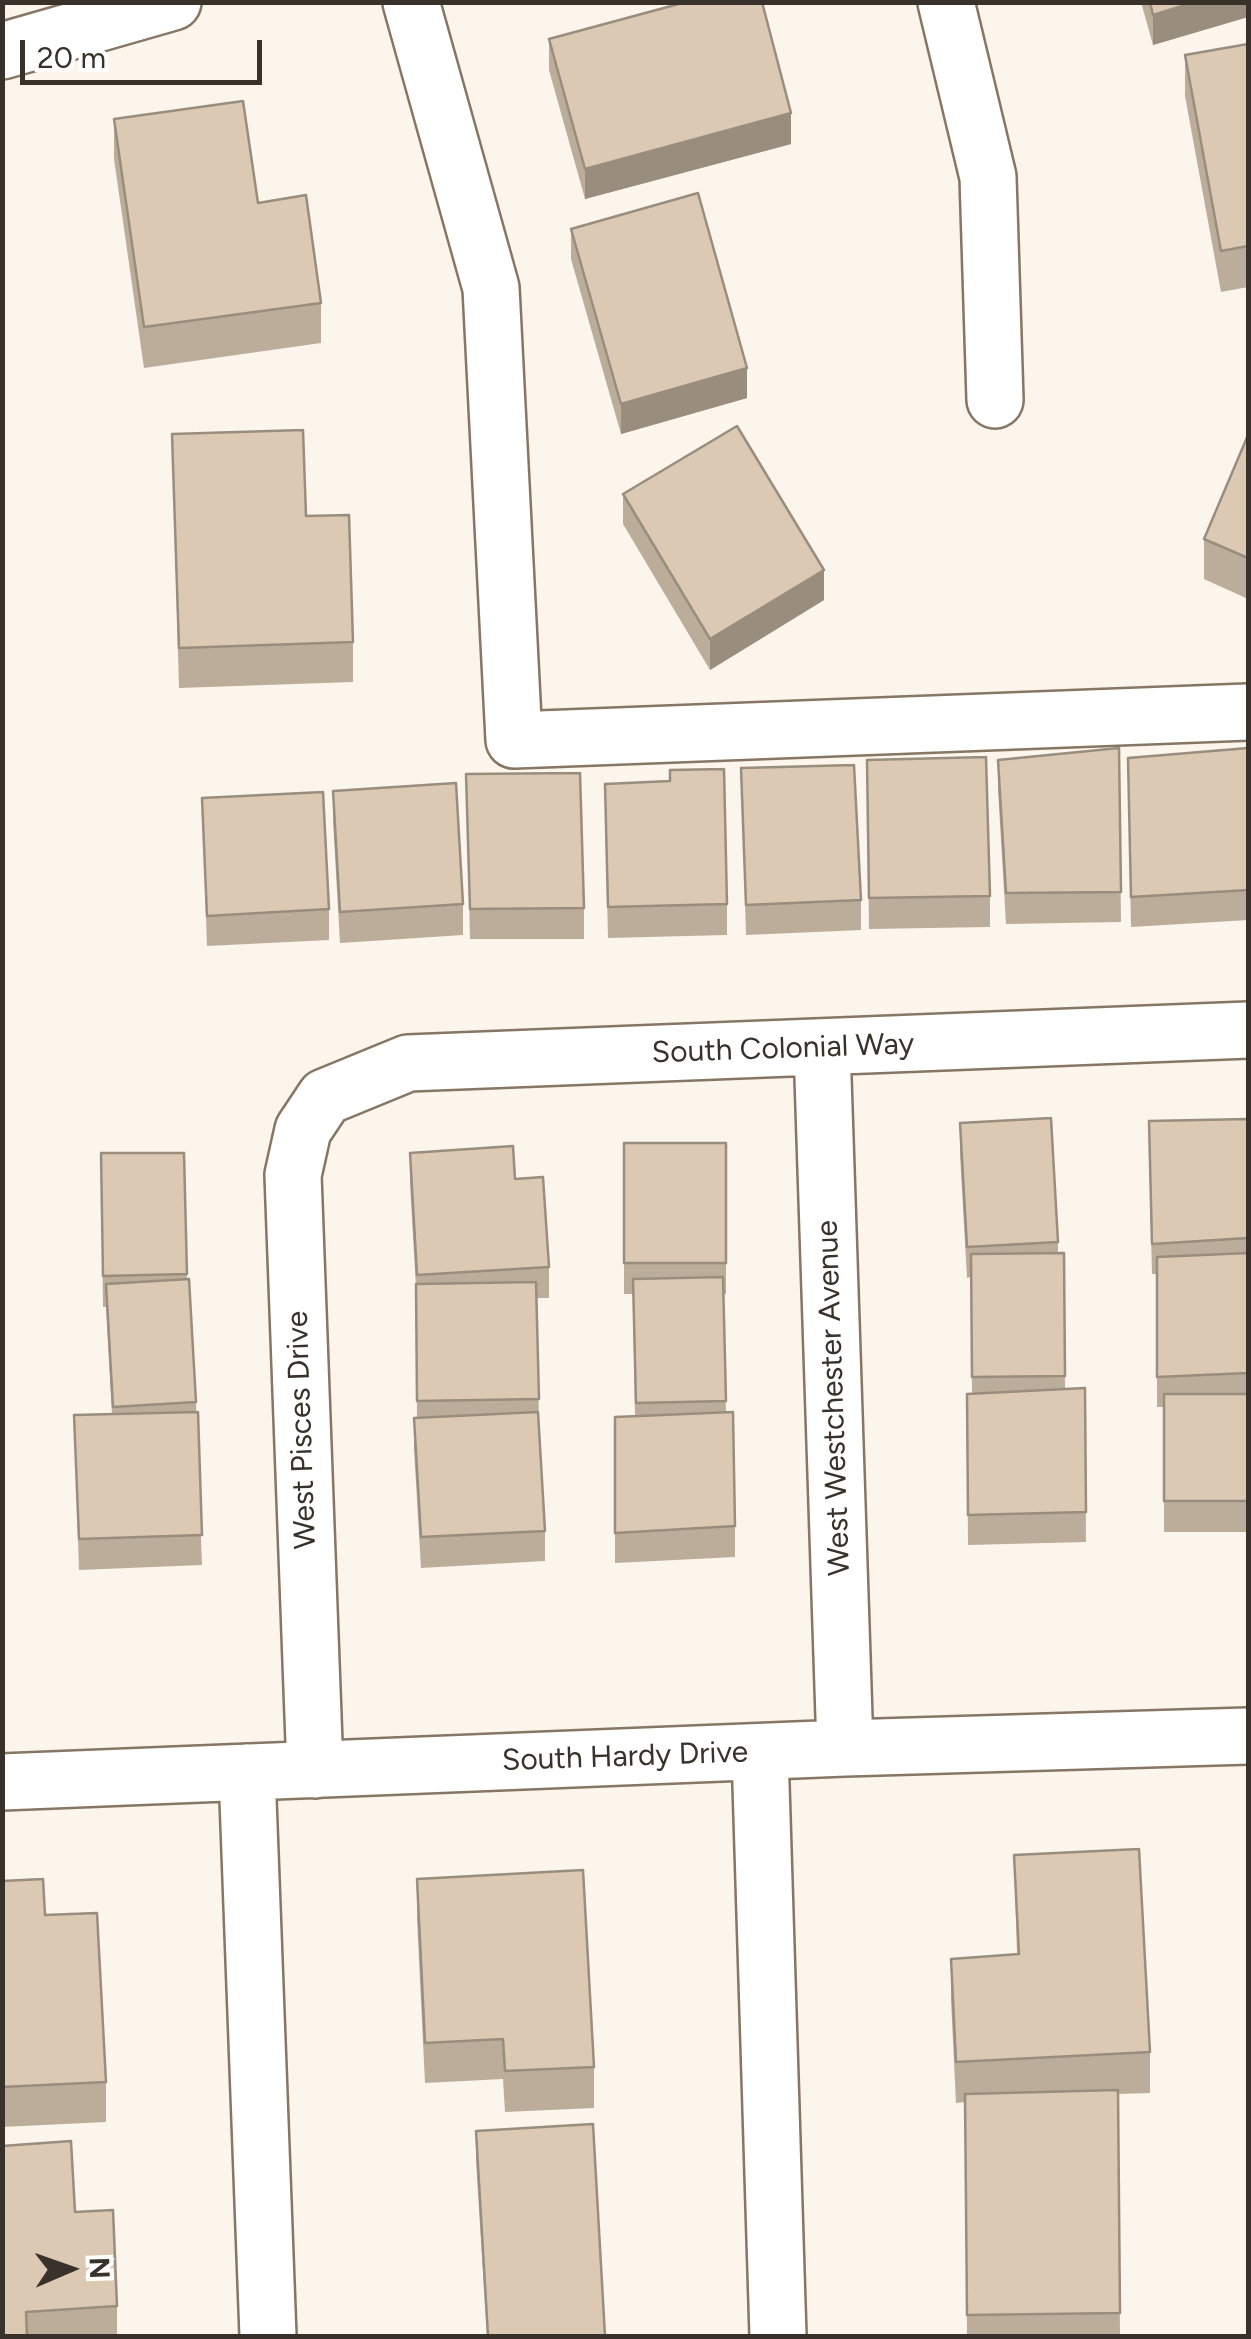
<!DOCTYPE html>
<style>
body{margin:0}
#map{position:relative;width:1251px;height:2339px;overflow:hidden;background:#fcf5ec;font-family:Figtree,sans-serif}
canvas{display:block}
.frame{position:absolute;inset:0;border:5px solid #39322a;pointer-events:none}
.north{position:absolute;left:20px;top:2219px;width:100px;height:100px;-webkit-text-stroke:8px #fff;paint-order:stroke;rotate:88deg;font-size:28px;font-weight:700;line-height:40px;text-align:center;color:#39322a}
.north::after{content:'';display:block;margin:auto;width:35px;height:45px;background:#39322a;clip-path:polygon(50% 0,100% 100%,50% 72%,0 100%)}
.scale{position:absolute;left:20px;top:40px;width:242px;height:45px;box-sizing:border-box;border:5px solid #39322a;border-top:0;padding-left:12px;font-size:30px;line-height:35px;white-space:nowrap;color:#39322a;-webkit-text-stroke:8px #fff;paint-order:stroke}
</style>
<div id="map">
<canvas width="1251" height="2339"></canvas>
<div class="frame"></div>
<div class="north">N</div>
<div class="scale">20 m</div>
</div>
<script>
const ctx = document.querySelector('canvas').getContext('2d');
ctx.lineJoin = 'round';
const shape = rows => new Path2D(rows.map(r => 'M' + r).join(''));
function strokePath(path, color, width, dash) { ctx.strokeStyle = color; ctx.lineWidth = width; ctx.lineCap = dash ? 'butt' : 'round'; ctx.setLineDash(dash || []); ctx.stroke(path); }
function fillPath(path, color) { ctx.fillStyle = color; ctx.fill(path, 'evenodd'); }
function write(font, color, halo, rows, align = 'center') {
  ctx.font = font + ' Figtree,sans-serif'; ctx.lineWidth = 8; ctx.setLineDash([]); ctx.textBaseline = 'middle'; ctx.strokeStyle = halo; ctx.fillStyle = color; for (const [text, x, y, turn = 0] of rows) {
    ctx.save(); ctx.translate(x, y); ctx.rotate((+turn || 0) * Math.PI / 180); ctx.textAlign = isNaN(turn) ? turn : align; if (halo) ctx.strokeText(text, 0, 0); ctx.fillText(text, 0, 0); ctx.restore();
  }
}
const minor = shape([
 [411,2,491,288,514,740,1248,712],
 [946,2,988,177,995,400],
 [2,51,173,2],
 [822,1047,845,1748],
 [760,1752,778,2336],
 [315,1770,293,1175,303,1130,325,1097,408,1063,1248,1030],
 [247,1772,268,2336],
 [2,1782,845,1748,1248,1736]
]);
strokePath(minor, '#867663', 60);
strokePath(minor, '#fff', 55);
fillPath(shape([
 [1141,2,1248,2,1248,17,1153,45],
 [549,39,791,144,585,199,549,70],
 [1248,44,1248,287,1221,292,1185,96,1185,55],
 [114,119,258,203,321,303,321,343,144,368,114,159],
 [571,229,747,398,621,434,571,259],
 [172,434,306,516,353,642,353,682,179,688],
 [1248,435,1248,599,1204,579,1204,539],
 [623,494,824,600,710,670,623,524],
 [1119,748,1121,922,1006,924,998,790,998,760],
 [1248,748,1248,920,1131,927,1128,758],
 [867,760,990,896,990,927,869,929],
 [741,768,861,900,861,930,746,935],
 [466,774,584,908,584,939,470,939],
 [333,791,463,904,463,935,340,943,333,821],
 [202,798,329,909,329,940,207,946],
 [605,814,727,904,727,935,608,938],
 [1248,1119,1248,1532,1164,1532,1164,1407,1157,1407,1157,1274,1152,1274,1149,1152],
 [960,1123,1058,1242,1058,1253,1064,1253,1065,1389,1085,1388,1086,1542,968,1545,967,1394,972,1394,971,1277,967,1278,960,1154],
 [624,1143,726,1143,726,1294,723,1294,726,1412,735,1526,735,1557,615,1563,615,1417,635,1416,633,1294,624,1294],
 [101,1153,184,1153,187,1279,196,1402,202,1565,79,1570,74,1415,112,1414,106,1307,103,1307],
 [410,1153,515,1179,549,1267,549,1298,537,1298,539,1428,545,1531,545,1561,421,1568,414,1449,414,1418,417,1418,416,1288,410,1183],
 [1014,1855,1150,2052,1150,2093,1118,2094,1120,2336,967,2336,965,2102,956,2103,951,2000,951,1959,1017,1954],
 [417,1879,594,2067,594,2108,505,2112,503,2079,425,2083,417,1919],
 [2,1881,45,1915,106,2082,106,2122,2,2127],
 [476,2131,605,2336,487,2336,476,2161],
 [75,2212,117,2306,117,2336,2,2336]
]), '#bcad9b');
fillPath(shape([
 [1195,2,1248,2,1248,17,1153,45,1153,15],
 [791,113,791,144,585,199,585,169],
 [747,368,747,398,621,434,621,404],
 [824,570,824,600,710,670,710,639]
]), '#998d7e');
const building = shape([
 [686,2,762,2,791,113,585,169,549,39,686,2],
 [1150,2,1195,2,1153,15,1150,2],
 [1248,44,1248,246,1221,251,1185,55,1248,44],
 [243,101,258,203,306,195,321,303,144,327,114,119,243,101],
 [698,193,747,368,621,404,571,229,698,193],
 [737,426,824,570,710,639,623,494,737,426],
 [303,430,306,516,349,515,353,642,179,648,172,434,303,430],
 [1248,435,1248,558,1204,539,1248,435],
 [1119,748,1121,892,1006,893,998,760,1119,748],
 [1248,748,1248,890,1131,897,1128,758,1248,748],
 [986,757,990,896,869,898,867,760,986,757],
 [854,765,861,900,746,905,741,768,854,765],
 [724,769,727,904,608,907,605,784,670,781,670,770,724,769],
 [580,773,584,908,470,909,466,774,580,773],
 [456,783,463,904,340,912,333,791,456,783],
 [323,792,329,909,207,916,202,798,323,792],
 [1051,1118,1058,1242,967,1247,960,1123,1051,1118],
 [1248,1119,1248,1238,1152,1244,1149,1121,1248,1119],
 [624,1143,726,1143,726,1263,624,1263,624,1143],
 [513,1146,515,1179,543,1177,549,1267,417,1275,410,1153,513,1146],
 [101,1153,184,1153,187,1274,103,1276,101,1153],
 [1064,1253,1065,1376,972,1377,971,1254,1064,1253],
 [1248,1253,1248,1373,1157,1377,1157,1257,1248,1253],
 [723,1277,726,1401,636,1403,633,1279,723,1277],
 [189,1279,196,1402,113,1407,106,1284,189,1279],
 [536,1282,539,1399,417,1401,416,1284,536,1282],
 [1085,1388,1086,1512,968,1515,967,1394,1085,1388],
 [1164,1394,1248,1394,1248,1501,1164,1501,1164,1394],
 [198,1412,202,1535,79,1539,74,1415,198,1412],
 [538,1412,545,1531,421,1537,414,1418,538,1412],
 [733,1412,735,1526,615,1533,615,1417,733,1412],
 [1139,1849,1150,2052,956,2062,951,1959,1019,1954,1014,1855,1139,1849],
 [583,1870,594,2067,505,2071,503,2039,425,2043,417,1879,583,1870],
 [43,1879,45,1915,97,1913,106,2082,2,2087,2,1881,43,1879],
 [1118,2090,1120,2313,967,2315,965,2094,1118,2090],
 [593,2124,605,2336,488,2336,476,2131,593,2124],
 [71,2141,75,2212,113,2210,117,2306,26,2312,27,2336,2,2336,2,2146,71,2141]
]);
fillPath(building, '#dbc9b4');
strokePath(building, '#998d7e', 2.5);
write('30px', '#39322a', '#fff', [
 ["South Colonial Way",783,1049,-2],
 ["West Westchester Avenue",834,1398,-92],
 ["West Pisces Drive",302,1430,-92],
 ["South Hardy Drive",625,1757,-2]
]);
</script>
